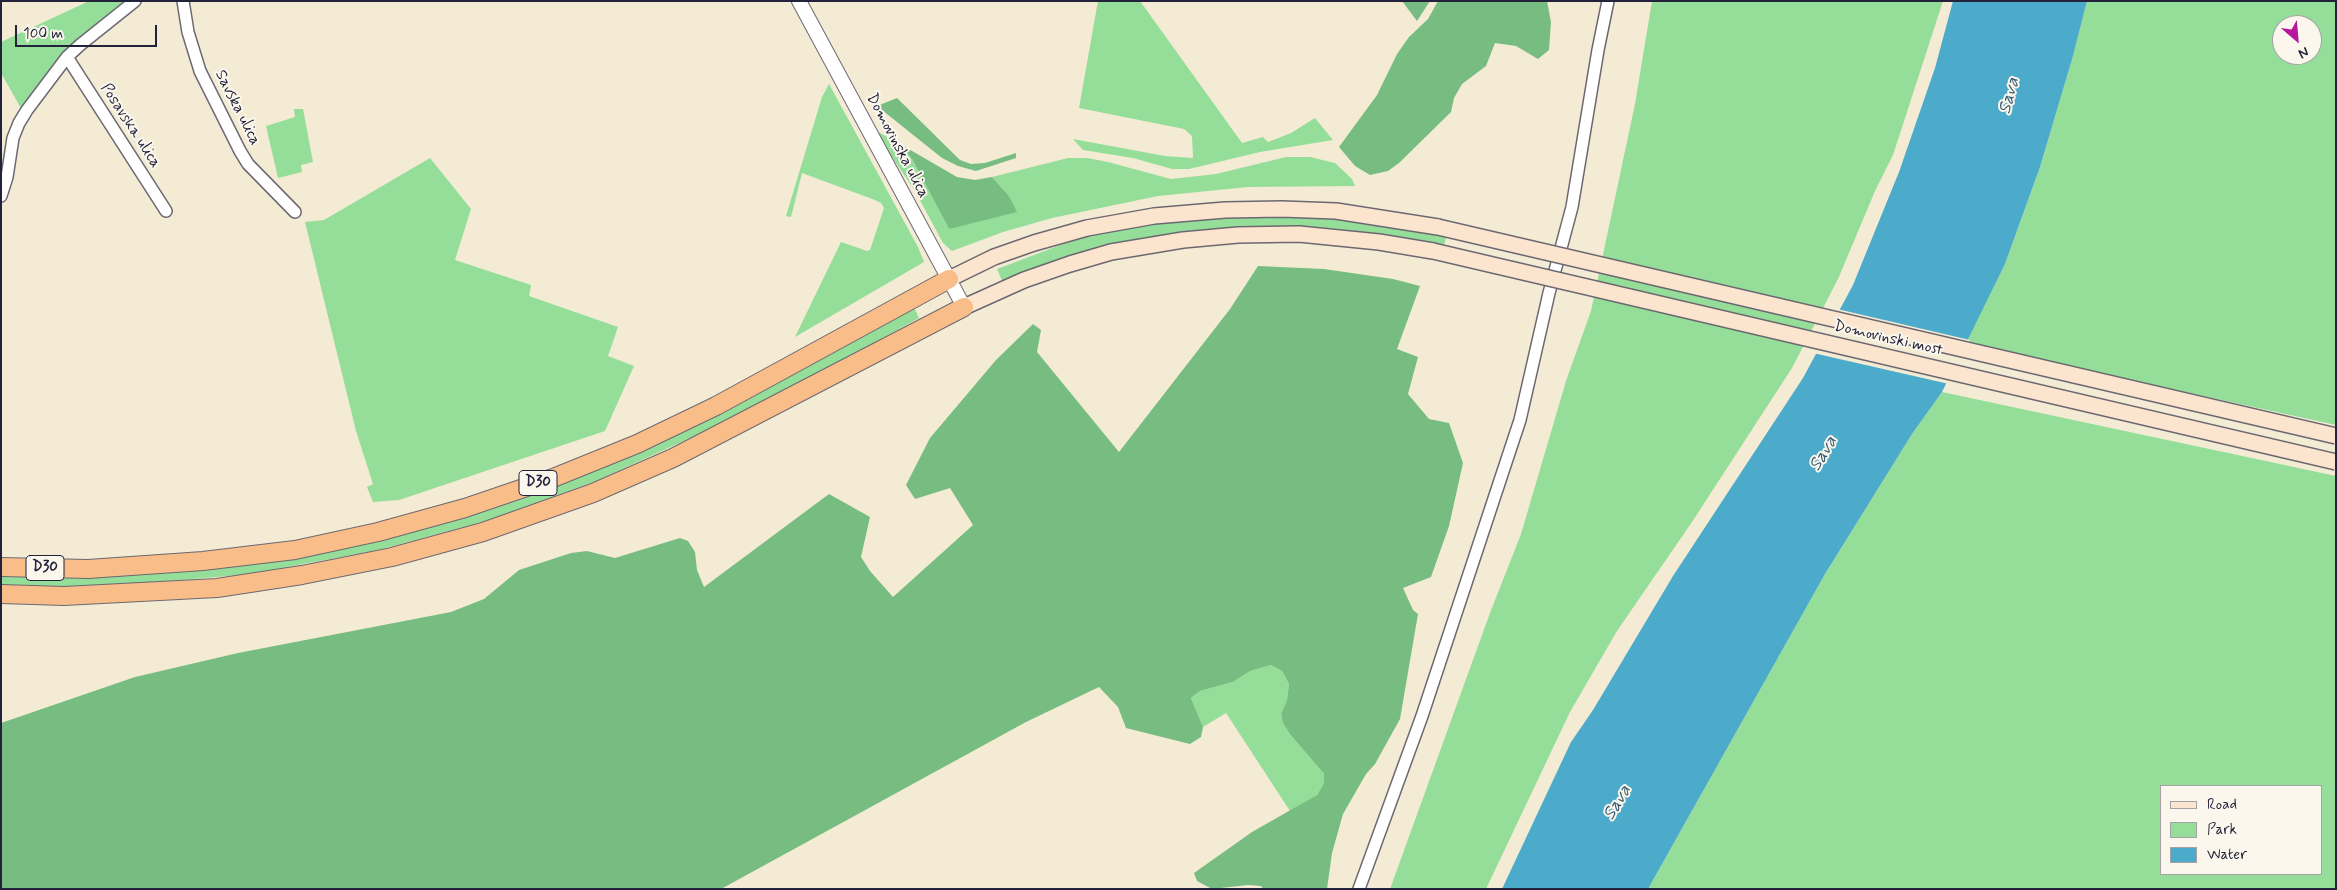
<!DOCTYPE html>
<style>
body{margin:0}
#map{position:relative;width:2337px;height:890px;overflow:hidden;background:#f4ebd5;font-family:Mynerve,sans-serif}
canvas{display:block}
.frame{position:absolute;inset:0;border:2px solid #22223b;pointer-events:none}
.legend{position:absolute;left:2160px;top:785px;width:162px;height:90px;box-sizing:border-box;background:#fbf7ec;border:1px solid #a4a2a5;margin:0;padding:6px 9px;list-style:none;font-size:15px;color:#22223b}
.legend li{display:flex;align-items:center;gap:10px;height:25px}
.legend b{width:25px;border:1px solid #a4a2a5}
.north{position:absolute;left:2272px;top:15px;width:50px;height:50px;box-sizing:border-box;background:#fbf7ec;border:1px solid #a4a2a5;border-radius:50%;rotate:153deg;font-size:14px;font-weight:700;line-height:20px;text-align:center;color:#22223b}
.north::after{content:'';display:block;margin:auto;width:18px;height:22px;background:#b5179e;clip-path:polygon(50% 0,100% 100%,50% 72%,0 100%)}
.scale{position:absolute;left:15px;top:25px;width:142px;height:22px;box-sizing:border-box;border:2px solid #22223b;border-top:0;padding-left:6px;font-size:15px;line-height:18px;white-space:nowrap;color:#22223b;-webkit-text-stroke:4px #fbf7ec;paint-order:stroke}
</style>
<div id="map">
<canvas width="2337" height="890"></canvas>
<div class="frame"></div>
<ul class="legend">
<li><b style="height:6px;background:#fce5cf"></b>Road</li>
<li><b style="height:14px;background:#94de99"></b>Park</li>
<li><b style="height:14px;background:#4caaca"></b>Water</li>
</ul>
<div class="north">N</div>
<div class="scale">100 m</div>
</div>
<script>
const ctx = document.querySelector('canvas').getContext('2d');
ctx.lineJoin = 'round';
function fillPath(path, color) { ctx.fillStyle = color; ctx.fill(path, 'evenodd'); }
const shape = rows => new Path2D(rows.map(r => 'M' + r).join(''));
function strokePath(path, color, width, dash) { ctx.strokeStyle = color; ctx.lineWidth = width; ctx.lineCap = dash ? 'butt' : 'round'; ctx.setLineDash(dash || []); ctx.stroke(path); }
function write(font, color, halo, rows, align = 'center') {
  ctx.font = font + ' Mynerve,sans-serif'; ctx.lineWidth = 4; ctx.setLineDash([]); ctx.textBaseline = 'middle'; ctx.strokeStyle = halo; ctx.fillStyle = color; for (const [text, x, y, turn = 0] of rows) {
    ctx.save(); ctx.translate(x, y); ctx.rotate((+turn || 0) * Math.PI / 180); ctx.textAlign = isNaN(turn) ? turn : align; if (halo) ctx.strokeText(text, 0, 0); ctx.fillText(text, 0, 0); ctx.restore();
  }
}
fillPath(shape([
 [89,1,124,1,76,41,61,56,22,110,1,73,1,42],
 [1098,1,1140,1,1242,143,1263,137,1268,142,1291,133,1315,118,1333,140,1260,152,1189,169,1172,169,1133,158,1083,150,1073,139,1165,156,1193,158,1192,136,1184,129,1079,108],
 [1652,1,1943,1,1893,155,1875,191,1838,279,1792,368,1692,522,1617,631,1570,712,1486,889,1390,889,1490,613,1521,534,1566,381,1591,311,1635,104],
 [2087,1,2336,1,2336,425,1965,344,2005,264,2040,167,2073,56],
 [2282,25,2312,25,2312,55,2282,55],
 [829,84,918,247,924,262,795,337,841,242,867,251,870,250,884,208,881,203,875,200,802,173,791,217,786,216,822,97],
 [294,109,303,109,313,162,301,165,302,172,278,178,266,126,295,117],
 [873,129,900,144,912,159,949,229,1009,196,992,177,1068,158,1087,158,1108,162,1171,179,1216,174,1286,157,1310,157,1335,163,1352,179,1355,186,1248,187,1158,196,1052,218,1003,232,952,251,943,243,915,191],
 [430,158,471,209,455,260,531,285,529,296,618,327,608,356,634,366,605,431,399,500,373,502,367,487,373,484,356,431,305,222,324,220],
 [1323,215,1447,235,1443,248,1226,230,1003,283,997,269,1092,233,1180,219],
 [913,305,919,318,758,407,596,481,489,520,378,550,250,574,113,586,1,586,1,576,94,576,155,572,510,501],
 [1942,392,2336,476,2336,889,1648,889,1825,574,1912,434],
 [2161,786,2321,786,2321,874,2161,874],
 [1271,665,1282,671,1289,684,1287,700,1281,714,1283,723,1289,733,1324,774,1324,783,1317,795,1290,811,1226,713,1203,727,1191,698,1200,691,1233,682,1250,671]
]), '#94de99');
fillPath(shape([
 [1402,1,1430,1,1417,21],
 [1438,1,1547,1,1551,22,1549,50,1538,59,1516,46,1495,43,1486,66,1462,84,1454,98,1451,112,1399,163,1388,171,1370,175,1355,166,1339,147,1377,95,1397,54,1409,37,1428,19],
 [897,98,960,160,971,164,985,163,1016,153,1016,158,976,171,958,166,942,158,877,106],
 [900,144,957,177,975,180,992,177,1009,196,1017,212,949,229,912,159],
 [1258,266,1324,269,1393,279,1420,286,1397,349,1418,357,1408,394,1429,419,1449,423,1463,463,1449,526,1431,577,1403,588,1413,610,1418,614,1400,719,1375,764,1366,774,1343,814,1332,853,1327,889,1263,889,1261,886,1248,885,1212,889,1197,881,1194,873,1252,832,1317,795,1324,783,1324,774,1289,733,1283,723,1281,714,1287,700,1289,684,1282,671,1271,665,1250,671,1233,682,1200,691,1191,698,1203,727,1201,737,1190,744,1126,728,1118,707,1099,687,1026,722,721,889,1,889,1,723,135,677,238,653,451,612,484,599,519,570,571,553,587,551,615,558,680,538,688,541,695,552,697,570,704,587,829,494,870,517,861,557,870,571,893,597,973,525,950,488,915,499,906,485,930,438,996,360,1033,324,1041,330,1037,352,1119,452,1230,309]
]), '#77bd81');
fillPath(shape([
 [1953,1,2087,1,2073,56,2040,167,2005,264,1942,392,1912,434,1825,574,1648,889,1502,889,1571,742,1593,710,1673,576,1803,378,1853,285,1899,172,1935,68]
]), '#4caaca');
fillPath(shape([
 [1837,309,1970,340,1949,384,1813,353]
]), '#f4ebd5');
const minor = shape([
 [183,1,188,32,200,71,240,151,248,164,295,212],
 [67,57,166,211],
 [1,196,7,177,13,138,19,123,27,110,67,57,80,45,135,1],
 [1359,889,1422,716,1520,420,1549,293,1572,207,1598,50,1608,1]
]);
const tertiary = shape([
 [799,1,964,307]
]);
const secondary = shape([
 [949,279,994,257,1034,243,1087,228,1154,216,1225,210,1282,209,1336,211,1438,227],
 [964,307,1024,280,1070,264,1111,252,1183,240,1238,235,1299,234,1379,242,1433,251]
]);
const trunk = shape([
 [1,567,88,569,203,561,295,550,378,532,465,508,553,478,637,444,716,406,949,279],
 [1,594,64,596,217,588,302,575,392,557,483,532,593,493,673,458,964,307]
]);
strokePath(minor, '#6c6871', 14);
strokePath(tertiary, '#6c6871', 16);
strokePath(secondary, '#6c6871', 18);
strokePath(trunk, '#6c6871', 20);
strokePath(minor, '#fff', 11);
strokePath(tertiary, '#fff', 14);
strokePath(secondary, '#fce5cf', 15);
strokePath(trunk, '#f8bd88', 18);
const secondaryBridge = shape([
 [1438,227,2336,436],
 [1433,251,2336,462]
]);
strokePath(secondaryBridge, '#6c6871', 18, []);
strokePath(secondaryBridge, '#fce5cf', 15);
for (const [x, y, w] of [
 [538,483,38],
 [45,568,38]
]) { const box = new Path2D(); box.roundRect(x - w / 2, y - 12.5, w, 25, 4); ctx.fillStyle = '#fbf7ec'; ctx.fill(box); strokePath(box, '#22223b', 1); }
write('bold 15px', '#22223b', null, [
 ["D30",538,483],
 ["D30",45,568]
]);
write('16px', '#22223b', '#fbf7ec', [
 ["Savska ulica",237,108,63],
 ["Posavska ulica",130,126,57],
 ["Domovinska ulica",897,146,62],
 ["Domovinski most",1888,339,13]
]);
write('italic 18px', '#335874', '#fbf7ec', [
 ["Sava",2010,96,-75],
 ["Sava",1824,454,-59],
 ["Sava",1618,803,-59]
]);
</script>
